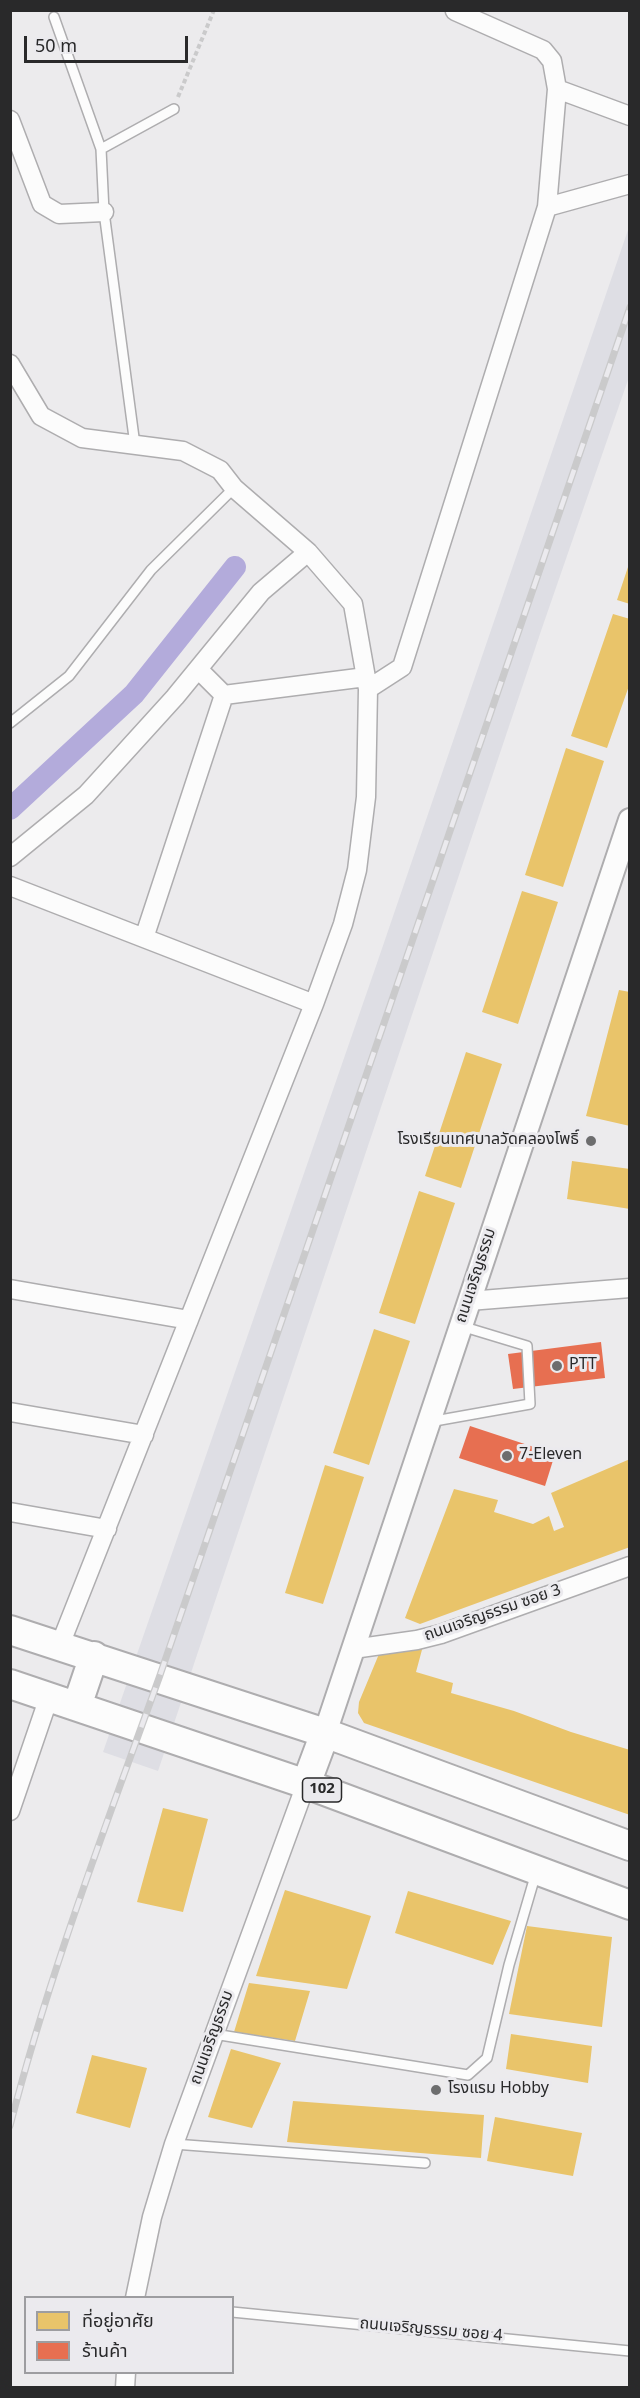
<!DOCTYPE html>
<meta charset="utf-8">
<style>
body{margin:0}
#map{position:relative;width:640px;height:2398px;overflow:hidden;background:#ecebed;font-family:Georgia,"Noto Sans Thai",serif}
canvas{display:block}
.frame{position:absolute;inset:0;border:12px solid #29292a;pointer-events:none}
.legend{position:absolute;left:24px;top:2296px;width:210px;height:78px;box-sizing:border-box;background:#ebeaee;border:2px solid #9d9da0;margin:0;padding:8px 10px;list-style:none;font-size:18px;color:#29292a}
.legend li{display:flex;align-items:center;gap:12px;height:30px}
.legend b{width:30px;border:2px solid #9d9da0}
.scale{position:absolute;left:24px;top:36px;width:164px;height:27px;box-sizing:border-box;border:3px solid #29292a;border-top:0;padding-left:8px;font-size:18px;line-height:21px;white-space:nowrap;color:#29292a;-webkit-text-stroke:4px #ebeaee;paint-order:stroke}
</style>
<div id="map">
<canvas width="640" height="2398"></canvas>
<div class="frame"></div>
<ul class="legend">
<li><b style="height:16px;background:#e9c46a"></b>ที่อยู่อาศัย</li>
<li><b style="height:16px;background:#e76f51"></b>ร้านค้า</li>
</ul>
<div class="scale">50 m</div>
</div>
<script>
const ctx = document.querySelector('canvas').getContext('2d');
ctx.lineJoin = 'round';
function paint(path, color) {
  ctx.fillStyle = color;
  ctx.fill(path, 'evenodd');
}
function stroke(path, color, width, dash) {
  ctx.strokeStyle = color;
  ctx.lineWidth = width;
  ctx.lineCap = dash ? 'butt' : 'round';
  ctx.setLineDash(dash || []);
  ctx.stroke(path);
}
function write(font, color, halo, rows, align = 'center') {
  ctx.font = font + ' Georgia,"Noto Sans Thai",serif';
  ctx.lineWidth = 6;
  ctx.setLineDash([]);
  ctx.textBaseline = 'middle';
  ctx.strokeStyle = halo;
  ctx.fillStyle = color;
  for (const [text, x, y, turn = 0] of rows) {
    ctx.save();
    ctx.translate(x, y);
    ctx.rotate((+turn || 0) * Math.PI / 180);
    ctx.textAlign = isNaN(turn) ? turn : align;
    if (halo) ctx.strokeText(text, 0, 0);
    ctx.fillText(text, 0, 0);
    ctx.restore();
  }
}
const built = new Path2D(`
 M629,227v150l-87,251 -384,1143 -55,-19 273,-786z`);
const homes = new Path2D(`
 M629,564h1v40l-13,-4z
 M613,614l17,5v64l-23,65 -36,-12z
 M566,748l38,13 -41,126 -38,-12z
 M522,891l36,11 -40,122 -36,-12z
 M619,990l11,2v134l-44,-10z
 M466,1052l36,12 -41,124 -36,-12z
 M572,1161l58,8v40l-63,-10z
 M419,1191l36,12 -40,121 -36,-11z
 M374,1329l36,12 -41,124 -36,-12z
 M630,1459v88l-210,77 -15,-6 49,-129 44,11 -4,12 39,12 16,-8 5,15 10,-4 -13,-34z
 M325,1465l39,12 -41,127 -38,-11z
 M423,1646l-7,26 37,11 -2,10 63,18 57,21 59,18v65l-266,-92 -6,-10 1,-11 20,-48z
 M163,1808l45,11 -25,93 -46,-10z
 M285,1890l86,26 -24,73 -91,-13z
 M408,1891l103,30 -18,44 -98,-32z
 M527,1926l85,11 -10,90 -93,-13z
 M249,1983l61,8 -15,50 -61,-9z
 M511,2034l81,12 -4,37 -82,-14z
 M231,2049l50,14 -29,65 -44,-11z
 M92,2055l55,13 -17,60 -54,-15z
 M293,2101l191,14 -3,43 -194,-16z
 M495,2117l87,16 -9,43 -86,-15z`);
const shops = new Path2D(`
 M601,1342l4,36 -92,11 -5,-35z
 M470,1426l85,28 -10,32 -86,-28z`);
const canal = new Path2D(`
 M10,809l124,-115 101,-127`);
const path = new Path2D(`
 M178,97l36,-87`);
const service = new Path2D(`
 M54,17l47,132 3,63 31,233
 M101,149l73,-40
 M10,723l59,-47 82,-106 83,-82
 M429,1422l101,-18 -3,-58 -66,-20
 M214,2034l254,41 19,-17 22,-93 27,-92
 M174,2144l251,19
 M232,2312l398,39`);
const minor = new Path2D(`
 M557,89l73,27
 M10,120l32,84 17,10 45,-2
 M547,207l83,-23
 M10,364l31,52 41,22 101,13 37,19 14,18 74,64 45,52 15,85 -2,108 -9,73 -14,54 -29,80 -254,641
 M198,669l26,26 142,-18
 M368,689l34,-22 145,-460 10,-118 -5,-28 -9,-11 -88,-39
 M10,857l76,-62 89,-98 86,-105 47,-40
 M10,886l304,118
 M144,938l80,-243
 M10,1289l179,31
 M469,1301l161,-13
 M10,1412l134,23
 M10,1512l97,17
 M353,1649l64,-9 24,-6 189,-68
 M10,1811l39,-114
 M135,2298l17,-81 22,-73 132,-360
 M125,2388l1,-16`);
const tertiary = new Path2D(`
 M325,1733l305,-913`);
const primary = new Path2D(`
 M10,1630l315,103 305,113
 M10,1684l296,100 324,121
 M77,1706l17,-50
 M306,1784l19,-51`);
const rail = new Path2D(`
 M10,2126c39,-153 96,-300 149,-448l471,-1371`);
const markers = [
 [591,1141,6,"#6d6d6e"],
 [557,1366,6,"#6d6d6e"],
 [507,1456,6,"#6d6d6e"],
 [436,2090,6,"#6d6d6e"]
];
const shields = [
 [322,1790,39]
];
const shieldNames = [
 ["102",322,1790]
];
const poiNames = [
 ["โรงเรียนเทศบาลวัดคลองโพธิ์",579,1141,"right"],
 ["PTT",569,1366],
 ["7-Eleven",519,1456],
 ["โรงแรม Hobby",448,2090]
];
const streetNames = [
 ["ถนนเจริญธรรม",477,1276,-72],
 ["ถนนเจริญธรรม ซอย 3",493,1614,-19],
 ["ถนนเจริญธรรม",213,2038,-70],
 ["ถนนเจริญธรรม ซอย 4",431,2331,5]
];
paint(built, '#dedee4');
paint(homes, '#e9c46a');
paint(shops, '#e76f51');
stroke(canal, '#b3abdb', 22);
stroke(service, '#aeadaf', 12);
stroke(minor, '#aeadaf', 21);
stroke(tertiary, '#aeadaf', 26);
stroke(primary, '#aeadaf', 32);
stroke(path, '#cacacb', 4, [4.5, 3]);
stroke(service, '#fcfcfc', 9);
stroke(minor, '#fcfcfc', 18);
stroke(tertiary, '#fcfcfc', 22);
stroke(primary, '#fcfcfc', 28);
stroke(rail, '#cacacb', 7);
stroke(rail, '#ebeaee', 4.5, [14]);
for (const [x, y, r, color] of markers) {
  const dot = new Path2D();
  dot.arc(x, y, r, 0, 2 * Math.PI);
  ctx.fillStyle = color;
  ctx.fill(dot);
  stroke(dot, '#ebeaee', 2);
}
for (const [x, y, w] of shields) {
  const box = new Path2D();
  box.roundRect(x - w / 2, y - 12, w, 24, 4.5);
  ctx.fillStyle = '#ebeaee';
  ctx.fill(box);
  stroke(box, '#29292a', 1.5);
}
write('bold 15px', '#29292a', null, shieldNames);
write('16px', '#29292a', '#ebeaee', poiNames, 'left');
write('16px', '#29292a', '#ebeaee', streetNames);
</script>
